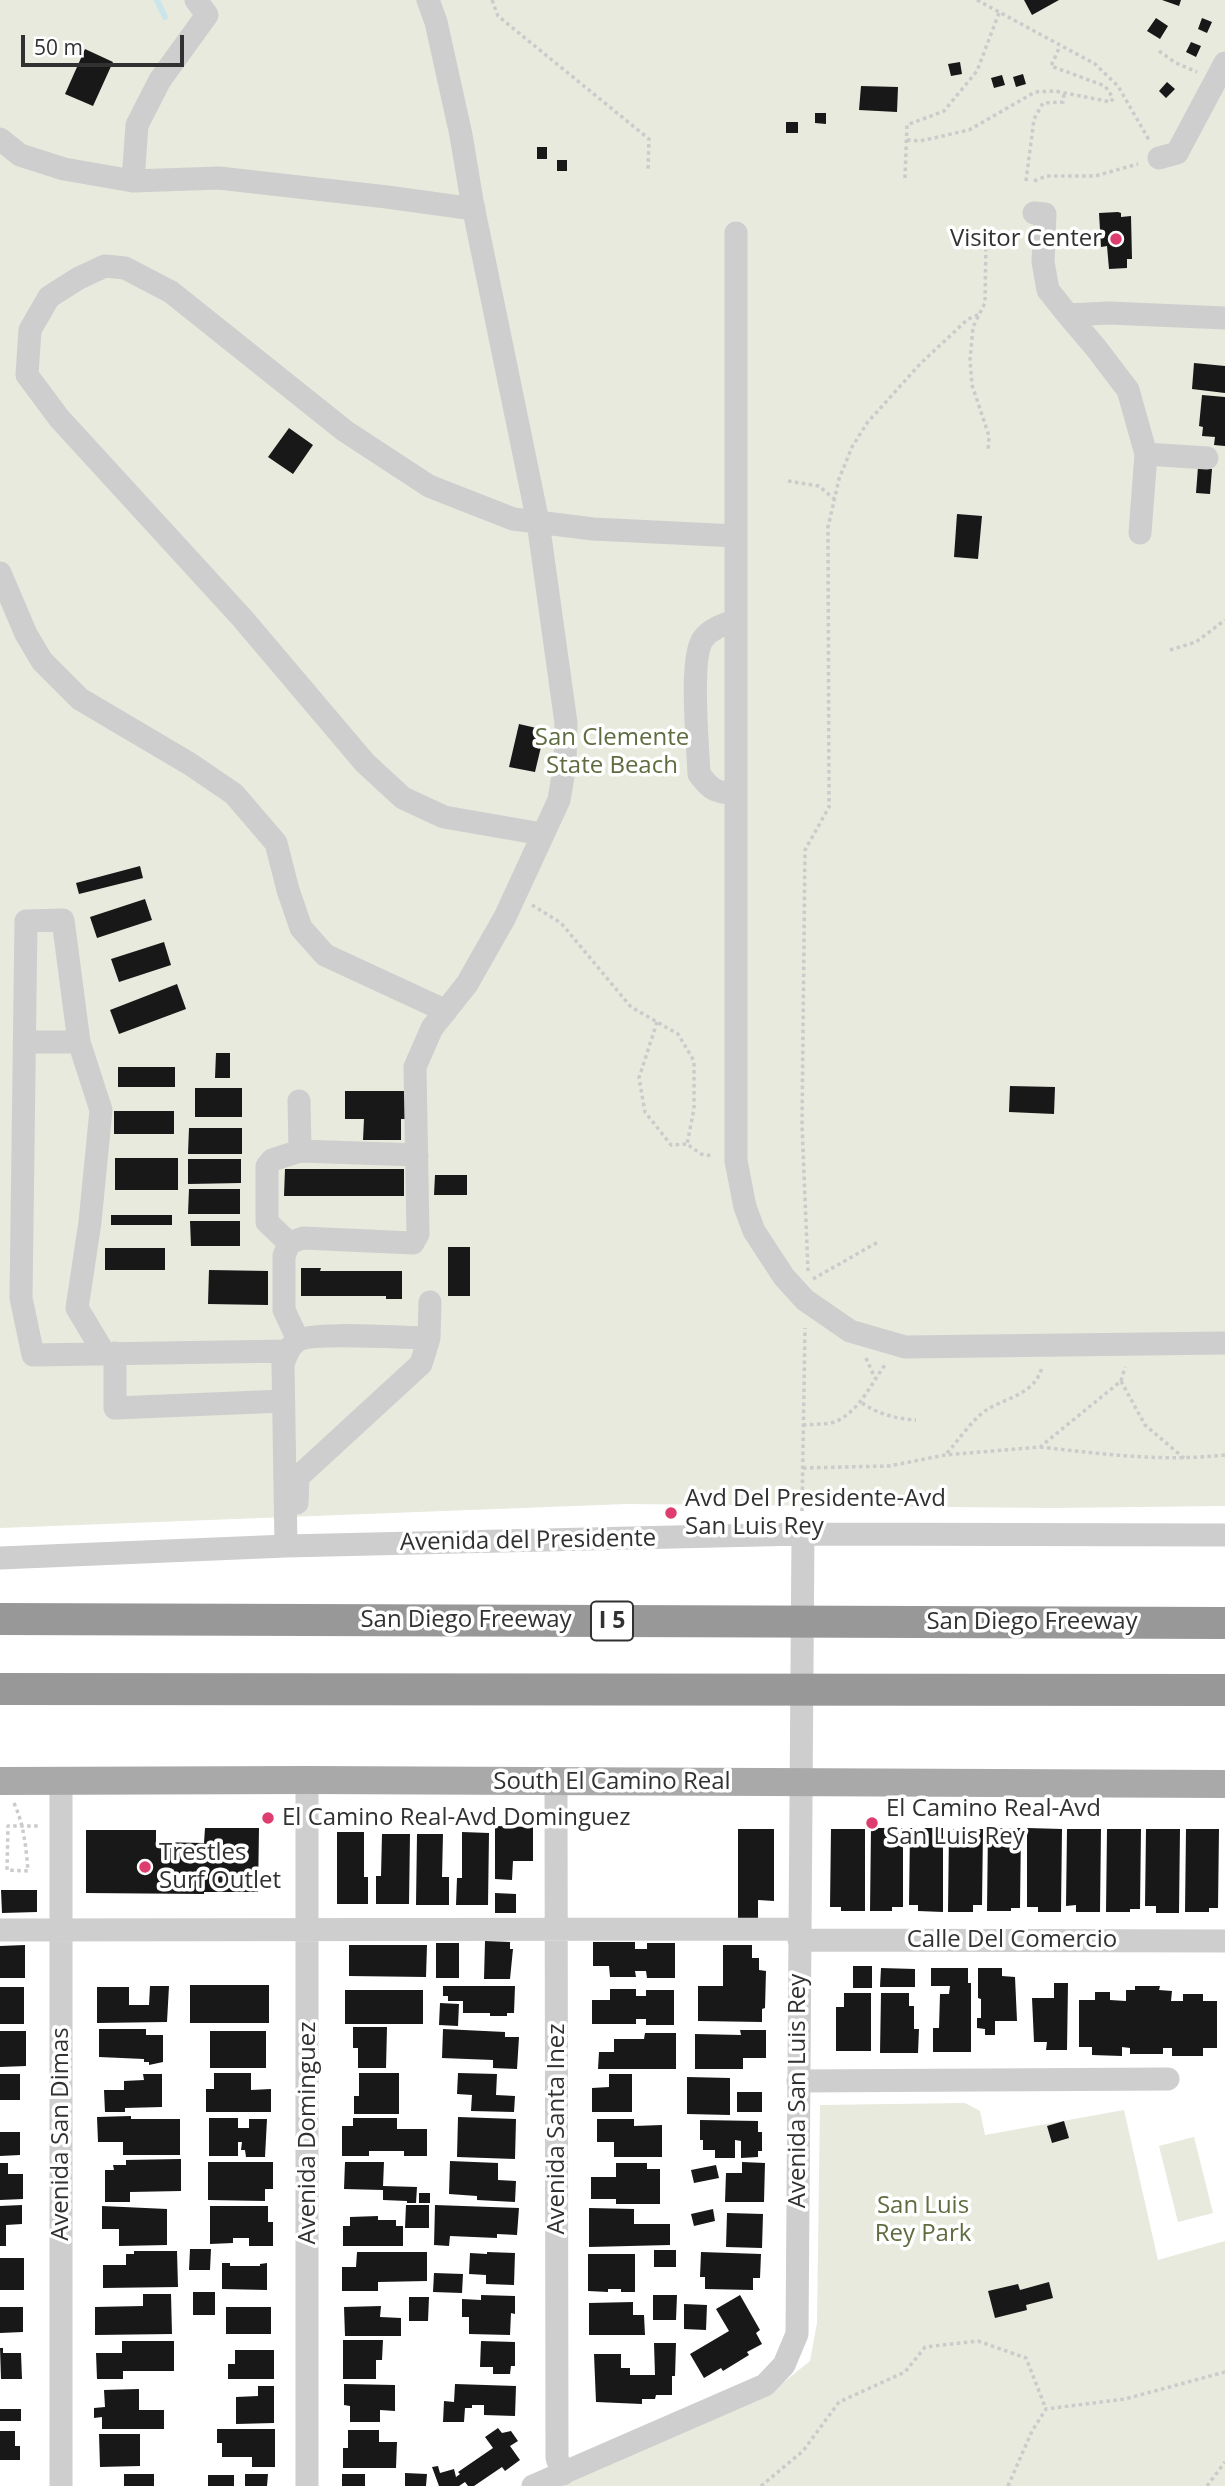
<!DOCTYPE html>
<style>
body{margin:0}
#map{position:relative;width:1225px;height:2486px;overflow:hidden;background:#fff;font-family:"Open Sans",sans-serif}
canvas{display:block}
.scale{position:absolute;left:21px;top:35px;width:163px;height:32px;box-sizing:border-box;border:4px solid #313131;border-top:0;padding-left:9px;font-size:21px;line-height:24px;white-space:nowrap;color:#313131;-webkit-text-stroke:5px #fff;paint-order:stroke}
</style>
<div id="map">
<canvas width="1225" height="2486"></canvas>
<div class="scale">50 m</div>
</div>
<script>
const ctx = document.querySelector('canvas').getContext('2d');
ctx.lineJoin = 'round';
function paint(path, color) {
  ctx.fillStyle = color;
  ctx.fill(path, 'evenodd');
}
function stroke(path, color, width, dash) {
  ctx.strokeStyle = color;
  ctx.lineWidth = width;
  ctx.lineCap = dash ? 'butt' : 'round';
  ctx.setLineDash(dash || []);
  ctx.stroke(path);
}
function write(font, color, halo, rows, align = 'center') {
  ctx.font = font + ' "Open Sans",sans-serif';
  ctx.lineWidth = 7;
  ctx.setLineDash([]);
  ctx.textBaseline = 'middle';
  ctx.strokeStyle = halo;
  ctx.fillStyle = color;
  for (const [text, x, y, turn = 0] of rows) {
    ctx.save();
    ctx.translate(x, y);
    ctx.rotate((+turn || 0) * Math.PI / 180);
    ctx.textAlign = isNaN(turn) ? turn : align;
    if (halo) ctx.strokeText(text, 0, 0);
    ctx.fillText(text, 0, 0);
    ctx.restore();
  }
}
const green = new Path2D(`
 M0,0h1225v1506l-172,2 -427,-4 -626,24z
 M965,2103l15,8 5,24 139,-25 34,150 67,-19v245h-671l215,-92 41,-33 7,-38 3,-218z
 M1194,2137l19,76 -35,9 -19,-76z`);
const stream = new Path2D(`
 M157,0l8,17`);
const building = new Path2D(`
 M1024,0h35l-27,15z
 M1162,0h19l-2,6z
 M1156,18l12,8 -8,13 -13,-8z
 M1202,18l10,4 -5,11 -9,-4z
 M1191,42l10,4 -5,11 -10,-5z
 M85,49l28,13 -20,44 -28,-12z
 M960,62l2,12 -11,2 -3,-12z
 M1023,74l3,10 -10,3 -3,-10z
 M1002,75l3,10 -11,3 -3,-10z
 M1167,82l8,7 -9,9 -7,-7z
 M861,86l37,1 -1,25 -38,-2z
 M815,113h11v11l-11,-1z
 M786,122h12v11h-12z
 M537,147h10v12h-10z
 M557,160h10v11h-10z
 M1118,212l3,1v4l10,-1 1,43h-5v9l-18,1 -2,-23 -6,1 -2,-34z
 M1194,363l31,3v27l-33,-4z
 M1202,395l23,2v49l-11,-1 1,-8 -13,-1 1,-9 -4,-1z
 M289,428l24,17 -20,29 -25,-17z
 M1198,467l14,2 -2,25 -14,-1z
 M957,514l25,2 -4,43 -24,-2z
 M519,724l26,6 -10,42 -26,-5z
 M140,866l3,12 -64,16 -3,-11z
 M145,899l7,21 -55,18 -7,-21z
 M164,942l7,23 -52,17 -8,-23z
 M177,984l9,25 -67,25 -9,-24z
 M216,1053h14v25h-15z
 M118,1067h57v20h-57z
 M1010,1086l45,1 -1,27 -45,-2z
 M195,1088h47v29h-47z
 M345,1091h60v28h-4v21h-38l1,-21h-19z
 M114,1111h60v23h-60z
 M189,1128h53v26h-54z
 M115,1158h63v32h-63z
 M188,1159h53v24l-53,1z
 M285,1169h119v27h-120z
 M435,1175h32v20h-33z
 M189,1189h51v25h-52z
 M111,1215h61v10h-61z
 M190,1221h50v25h-49z
 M448,1247h22v49h-22z
 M105,1248h60v22h-60z
 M301,1268h20l-1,3h82v28h-16v-3h-85z
 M209,1270l59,1v34l-60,-1z
 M495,1826l38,1v34h-20l-1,19 -17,-1z
 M205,1828h54l-1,64h-54v2l-118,-1v-63h70v12l48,1z
 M871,1828h32v79h-11v4h-22z
 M910,1828h33v84l-25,-1v-6h-9z
 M988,1828h33l-1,80h-9v3h-24z
 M1027,1828l35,1 -1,83h-23v-5h-11z
 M738,1829h36v72l-16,-1v19h-20z
 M831,1829h34v82h-24v-4h-11z
 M949,1829h34l-1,76h-9v7h-25z
 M1067,1829h34l-1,83h-24v-7l-10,1z
 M1107,1829h34l-1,80h-10v3h-24z
 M1146,1829h34l-1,84h-23v-7h-11z
 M1186,1829h33l-1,79h-9v4h-24z
 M337,1832h27v45h4v27h-31z
 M462,1832l27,1 -1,72h-32l1,-27h5z
 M382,1834h28l-1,70h-33v-28h5z
 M417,1834h26l-1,43h7v28h-33z
 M1,1890h36v22l-35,1z
 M495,1893l21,1v19h-21z
 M485,1941l25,1v7h3l-3,30h-26z
 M593,1942h42v7h12v-6h28v35h-28l-1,-7h-11l1,6h-26l-1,-11h-16z
 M436,1943h23v35h-23z
 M25,1945v33h-25v-32z
 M349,1945h78l-1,32 -77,-1z
 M723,1945h29v13h7v12l7,1 -1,37 -3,1v13l-64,-1v-35h25z
 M853,1966h19v22h-19z
 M881,1968l34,1v18h-35z
 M931,1968h37v15h3v69h-38v-24h6l1,-34h9l1,-8h-19z
 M978,1968h24v8l13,1 2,44h-22v14h-10v-6l-8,-1v-10h4v-19l-3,-1z
 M1054,1983h14l-1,67h-21l1,-8h-13l-2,-44h22z
 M190,1985h79v38h-79z
 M150,1986h19l-2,36 -70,1v-36h32v18h20z
 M443,1986h72l-1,27h-7v3h-17v-3h-27v-12h-15v-5h-5z
 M1135,1986h25l-1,4 13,1 -1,10h12v-7h20v7h14v47h-14v8h-31v-8h-9v6h-33v-6l-8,-1v9l-30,-1v-8h-13v-47h16v-8h15v8l16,1v-11h9z
 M0,1987h24v37h-24z
 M610,1989h26v7h10v-6h28v35h-28v-6h-10v5h-44v-24h18z
 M345,1990h78v34h-78z
 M844,1993h27v58h-35v-44h8z
 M881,1993h28v13h5v23h5l-1,24h-38z
 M440,2003l19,1 -1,22 -19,-1z
 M353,2027h34l-1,41h-28v-20h-5z
 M99,2029h47v6h17v27l-14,3v-3h-5v-3l-45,-2z
 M443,2029l62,3v5h14l-2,32 -24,-1v-8l-51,-2z
 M740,2030h26v28h-23v11h-48v-35l46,1z
 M0,2031h26v35l-26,1z
 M210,2031h56v37h-56z
 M645,2033h31v36h-78l1,-17h15v-13h30z
 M214,2073h37v17l20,-1v23h-65v-23h8z
 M359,2073h40v41h-45v-18h5z
 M458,2073l39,1 -1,21 19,1 -1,16 -43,-1 1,-16 -15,-1z
 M0,2074h20v26h-20z
 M143,2074h19v33l-37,1v4h-20l-1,-22h20v-9l20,-1z
 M609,2074h23v38h-40v-24l17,-1z
 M687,2077l43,1v37l-43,-1z
 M737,2092h25v20h-25z
 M131,2116v3h49v36h-57v-13h-25l-1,-25z
 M458,2117l58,2 -1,40 -58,-2z
 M209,2118h29v10h11v-9h18l-2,38h-19l-1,-7h-4l1,-8h-4v14h-29z
 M353,2118h44v11h30v27h-23v-5h-35v5h-27v-30h11z
 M597,2119h37v7l28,-1v32h-48v-15h-17z
 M700,2120l58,1v11h4v19h-4v6l-17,1v-17l-6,-1v18h-20v-8h-12v-10h-3z
 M1064,2121l5,17 -17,5 -5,-17z
 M0,2132h20v23l-20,1z
 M181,2159v32l-51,1v10h-25v-32h9l-1,-5h13v-5z
 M450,2161l48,2v17l18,1 -1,21 -38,-2v-4l-28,-2z
 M208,2162h65v27h-8v12l-57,-1z
 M345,2162h39l-1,24 34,1 -1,16h-9v-2l-24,-1v-10l-39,-1z
 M742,2162l23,1 -1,39h-39l1,-29h16z
 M0,2163h8v11h15v25l-23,1z
 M616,2163h31v6h13v35h-44v-5h-25v-22h25z
 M716,2165l3,13 -25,5 -3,-13z
 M419,2193h11v10h-11z
 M22,2205v19l-16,1v21h-6v-40z
 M406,2205h23v23h-24z
 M435,2205l84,3 -2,27 -20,-1v4l-47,-2 -1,10 -15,-1z
 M102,2206l65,3v36l-48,1v-17h-17z
 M210,2206h58v16h5v24h-24v-8h-16v5l-23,1z
 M589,2208l45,1v15h36v21l-81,2z
 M713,2209l2,12 -21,5 -3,-12z
 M727,2213l36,1 -1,34 -36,-1z
 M378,2216v4h18v6h7v20h-60v-20h7v-9z
 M190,2249h21l-1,21h-21z
 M654,2250h22v17h-22z
 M134,2251h43l1,36 -75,1v-23h23v-11h8z
 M357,2252h70v29l-49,1v9h-36v-24h14z
 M487,2252l28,1 -1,32 -28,-1v-9l-17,-1 1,-21 17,1z
 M701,2252l60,2 -1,24h-7v12l-48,-1v-12h-5z
 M588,2254h47v38h-14v-3h-13v3l-20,-1z
 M0,2258h24v32h-24z
 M222,2263h8v3h30v-2l7,-1v27l-45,-1z
 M434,2273l29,1 -1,19 -29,-1z
 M1049,2282l4,16 -27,7 1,5 -32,8 -7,-27 30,-7 2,6z
 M193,2292h22v23h-22z
 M143,2294h28l1,40 -77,1v-28l48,-1z
 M481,2295l34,1v18l-4,-1 -1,22 -41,-1v-17h-7v-18l19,1z
 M653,2295h24l-1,25h-23z
 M740,2295l20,35 -4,3 6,11 -15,8 2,3 -26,16 -2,-3 -17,10 -14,-24 39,-23 -13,-22z
 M409,2297h20l-1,24h-19z
 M633,2302v13h11l1,20h-56v-32z
 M684,2304l23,1 -1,25 -22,-1z
 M381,2306l-1,11 21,1v18h-56l-1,-29z
 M0,2307h23v25l-23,1z
 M226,2307h45v27h-45z
 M343,2340h40l-1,20h-6v19h-33z
 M122,2341h52v30h-51v8h-26l-1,-26h26z
 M481,2341l34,1v24h-4l-1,8h-17v-7h-13z
 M654,2343h22l-1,33h-3v19h-16l-1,4h-13v5l-46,-2 -2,-48h27v14h9v7h25z
 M0,2348h3v5h18l1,26h-21z
 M235,2350h39v29h-46v-15h7z
 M344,2384l51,1v26l-15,-1v12h-30v-16l-6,-1z
 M455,2384l61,2 -1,30 -31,-1v-10h-12v3h-7l-1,14h-21l1,-21 10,1z
 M258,2386h16v37l-38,1v-27l22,-1z
 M139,2389v21h25v19h-62v-12l-8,1v-10l11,-1 -1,-17z
 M0,2409h21v12h-21z
 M498,2428l4,5 9,-2 7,10 -8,5 10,14 -15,11 -3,-4 -28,19h-6l-3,-4 -6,4h-20l-7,-19 6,-1 2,7 14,-4 2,8 4,-3 -2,-2 35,-24 -8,-11z
 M217,2429h58v38h-23v-10h-30v-14h-5z
 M348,2430h31v12h18l-1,26h-53v-20h5z
 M0,2431h15v15h5v14h-20z
 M99,2434h41v32l-40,1z
 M405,2473l22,1 -1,12h-21z
 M124,2474h30v12h-30z
 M245,2474h23l-1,12h-22z
 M342,2474h23v12h-23z
 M208,2475h26v11h-26z`);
const path = new Path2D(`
 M492,0l6,16 151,123 -1,32
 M977,0l118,64 23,22 31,54
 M1159,51l17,12 21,9
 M907,140l13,1 49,-11 66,-38 20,-1 56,11 2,-4 -8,-12 -54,-20 9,-20
 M905,178l2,-53 37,-14 33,-40 22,-58
 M1026,181l8,-62 9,-16 20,-1 1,-9
 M1034,181l13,-5h48l43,-12
 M986,241l-1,62 -12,24 -3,33 2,25 17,51 -1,15
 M788,481l31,5 15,13
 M1170,650l26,-8 29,-22
 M532,905l29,18 70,84 47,27 16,27v48l-7,35 14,10 12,2
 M657,1022l-18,56 6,34 26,33 16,-1
 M808,1271l-6,-146 3,-275 24,-43 -1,-280 11,-48 13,-32 15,-24 53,-59 48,-45 12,-5
 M813,1279l65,-37
 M866,1358l9,20
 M1121,1381l24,44 40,34
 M862,1403c16,11 35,16 54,17
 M803,1425c10,-1 25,0 34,-4 24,-12 33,-36 48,-56
 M1040,1447c63,7 121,15 185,8
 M947,1453c11,-12 27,-36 41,-44 20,-12 47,-15 54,-42
 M803,1468l86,-2 56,-11 95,-8 81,-66 4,-14
 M802,1511l3,-183
 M14,1803c10,22 12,44 14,68l-21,-1 1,-44h33
 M761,2486l42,-35 36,-49 66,-30 20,-25 53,-6 48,17 20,51
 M1008,2486l24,-55 14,-22 79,-10 100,-27
 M1207,2486l18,-24`);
const minor = new Path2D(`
 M0,139l20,16 44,14 69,12 86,-3 168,19 87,12
 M1159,158l18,-5 48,-90
 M133,181l4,-56 23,-45 47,-65 -11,-15
 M1034,213l11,1 -2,48 5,28 20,25 41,-2 116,5
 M736,233v928l9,46 9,24 30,46 21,23 45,31 55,16 320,-4
 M1068,315l28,33 32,42 18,64 61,4
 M1140,533l6,-79
 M0,573l26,61 16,27 38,38 110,65 44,30 42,49 12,47 13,38 24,27 121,56
 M735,794c-20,-2 -24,-4 -36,-20 -1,-28 -10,-116 4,-135 8,-11 20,-14 33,-18
 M542,834l-98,-17 -41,-19 -38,-35 -122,-144 -184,-201 -32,-43 3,-45 19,-33 30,-19 26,-12 20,2 46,24 174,139 84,55 84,33 80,10 143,7
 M26,1042h53
 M300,1151l117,4
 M289,1243l14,-5 110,5 5,-9 -3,-167 17,-39 35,-44 38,-67 54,-117 6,-36 1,-41 -28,-201 -66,-321 -11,-66 -25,-113 -8,-22
 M289,1243l-22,-21v-56l5,-6 28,-9 -1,-50
 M289,1243l-5,13v54l14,30
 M104,1353l-27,-45 13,-86 11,-112 -22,-68 -16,-122 -37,1 -5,377 12,57 255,-4
 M115,1353v55l168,-7
 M297,1503l1,-26 123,-113 8,-26 1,-36
 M286,1546l-3,-182c3,-9 6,-18 14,-23 14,-10 109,-3 132,-3
 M0,1558l286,-12 517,-12 422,1
 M307,1780v706
 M61,1782v704
 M556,1782l1,676 6,16
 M0,1930l799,-1
 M799,1940l426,1
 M798,2081l370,-2
 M533,2486l232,-101 19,-20 13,-31 6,-800`);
const major = new Path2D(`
 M0,1781l307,-1 918,4`);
const highway = new Path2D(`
 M0,1619l1225,4
 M0,1689l1225,1`);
const markers = [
 [1116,239,7,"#de3d70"],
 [671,1513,7,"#de3d70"],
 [268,1818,7,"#de3d70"],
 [872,1823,7,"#de3d70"],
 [145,1867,7,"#de3d70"]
];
const shields = [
 [612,1621,42]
];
const shieldNames = [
 ["I 5",612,1621]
];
const poiNames = [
 ["Visitor Center",1102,239,"right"],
 ["Avd Del Presidente-Avd",685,1499],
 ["San Luis Rey",685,1527],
 ["El Camino Real-Avd",886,1809],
 ["San Luis Rey",886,1837],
 ["El Camino Real-Avd Dominguez",282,1818],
 ["Trestles",159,1853],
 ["Surf Outlet",159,1881]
];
const parkNames = [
 ["San Clemente",612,738],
 ["State Beach",612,766],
 ["San Luis",923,2206],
 ["Rey Park",923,2234]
];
const streetNames = [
 ["Avenida del Presidente",528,1541,-1],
 ["San Diego Freeway",466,1620],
 ["San Diego Freeway",1032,1622],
 ["South El Camino Real",612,1782],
 ["Calle Del Comercio",1012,1940],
 ["Avenida San Luis Rey",798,2091,-90],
 ["Avenida Santa Inez",557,2129,-90],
 ["Avenida Dominguez",308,2133,-90],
 ["Avenida San Dimas",61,2134,-90]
];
paint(green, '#e7eadd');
stroke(stream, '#cbe5ea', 6);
paint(building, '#181818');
stroke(path, '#cbcbcb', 3.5, [3.5, 3.5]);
stroke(minor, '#cecece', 23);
stroke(major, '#a9a9a9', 28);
stroke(highway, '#989898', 32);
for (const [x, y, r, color] of markers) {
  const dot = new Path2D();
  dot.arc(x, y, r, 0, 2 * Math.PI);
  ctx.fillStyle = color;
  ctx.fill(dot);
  stroke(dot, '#fff', 2.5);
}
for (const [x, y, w] of shields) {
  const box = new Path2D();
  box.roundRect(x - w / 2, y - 19.5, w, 39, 5);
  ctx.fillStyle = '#fff';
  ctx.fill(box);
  stroke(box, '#313131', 2);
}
write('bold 23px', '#313131', null, shieldNames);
write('24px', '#313131', '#fff', poiNames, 'left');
write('24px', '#5f6c40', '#fff', parkNames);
write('24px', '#313131', '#fff', streetNames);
</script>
